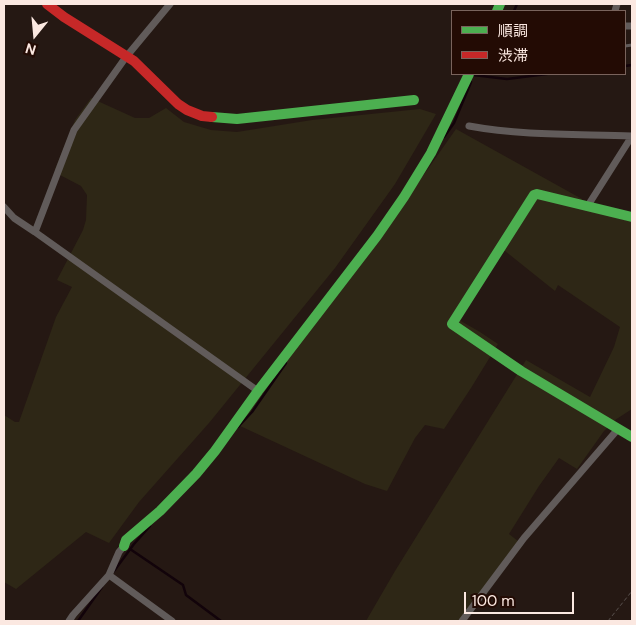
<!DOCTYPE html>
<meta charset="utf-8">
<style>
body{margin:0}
#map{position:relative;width:636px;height:625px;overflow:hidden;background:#251813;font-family:"DM Sans","Noto Sans JP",sans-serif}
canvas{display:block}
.frame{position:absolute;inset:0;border:5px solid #fbe8e1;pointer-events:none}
.legend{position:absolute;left:451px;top:10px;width:175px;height:65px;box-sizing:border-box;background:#230b04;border:1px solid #79635c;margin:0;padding:6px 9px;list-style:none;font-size:15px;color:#fbe8e1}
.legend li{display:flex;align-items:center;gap:10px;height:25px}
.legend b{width:25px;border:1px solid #79635c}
.north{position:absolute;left:10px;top:10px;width:50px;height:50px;-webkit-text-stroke:4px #230b04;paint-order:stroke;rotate:197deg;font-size:14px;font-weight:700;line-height:20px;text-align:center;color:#fbe8e1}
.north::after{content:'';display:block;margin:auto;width:18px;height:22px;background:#fbe8e1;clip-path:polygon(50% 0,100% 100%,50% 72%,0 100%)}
.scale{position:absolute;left:464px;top:592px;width:110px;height:22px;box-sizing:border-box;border:2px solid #fbe8e1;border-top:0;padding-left:6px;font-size:15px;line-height:18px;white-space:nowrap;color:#fbe8e1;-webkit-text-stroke:4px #230b04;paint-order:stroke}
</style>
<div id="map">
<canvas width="636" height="625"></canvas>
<div class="frame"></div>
<ul class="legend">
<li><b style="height:6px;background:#4caf50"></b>順調</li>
<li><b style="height:6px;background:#c62828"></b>渋滞</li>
</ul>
<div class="north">N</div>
<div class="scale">100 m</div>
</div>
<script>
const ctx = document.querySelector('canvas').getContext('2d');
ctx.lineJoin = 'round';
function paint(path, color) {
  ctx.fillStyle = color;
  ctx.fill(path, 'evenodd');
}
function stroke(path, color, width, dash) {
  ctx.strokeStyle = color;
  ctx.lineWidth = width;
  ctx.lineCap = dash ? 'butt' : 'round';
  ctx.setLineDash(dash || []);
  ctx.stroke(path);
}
const green = new Path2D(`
 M91,98l44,20h14l17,-10 18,14 27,8 26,2 75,-12 108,-11 16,5 -41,70 -60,84 -126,155 -70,79 -30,41 -23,-11 -70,57 -12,-7v-167l11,7h4l37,-105 16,-30 -15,-7 26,-50 3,-10 1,-25 -6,-9 -21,-11 -5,-6 20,-49z
 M456,129l126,70 -5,9 30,7 25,7v187l-17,11 -11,11 -27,38 -18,-11 -20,28 -30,48 14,11 -58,76h-99l29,-50 131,-211 64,37 24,-50 6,-20 -62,-42 -3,6 -55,-44 -46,70 26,15 18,12 -27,44 -27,41 -19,-4 -10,13 -28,53 -22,-7 -127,-59c72,-99 148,-195 218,-296z`);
const stream = new Path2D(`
 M514,11l3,-7
 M625,66l7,-1
 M473,75l34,4 40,-5
 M444,137l10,-14 17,-41
 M238,427l14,-15 34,-49
 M130,549l53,36 3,10 35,26
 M114,571l20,-27 16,-18
 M78,621l24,-34`);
const path = new Path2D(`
 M608,621l24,-30`);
const lane = new Path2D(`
 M625,46l7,-1`);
const street = new Path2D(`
 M615,11l2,-7
 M625,26h7
 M469,126c54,10 109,8 163,10
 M4,207l10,11 21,14 223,159
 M587,207l45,-71
 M35,232l39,-102 52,-73 44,-53
 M109,575l63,46
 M69,621l4,-6 36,-40 10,-23 5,-6
 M462,621l62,-83 94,-109`);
const fast = new Path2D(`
 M497,11l3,-7
 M212,117l25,2 177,-19
 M632,217l-95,-23 -3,1 -82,129 69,47 111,66
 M124,546l2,-6 34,-29 36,-37 19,-23 43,-60 119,-155 27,-39 27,-44 38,-79`);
const jam = new Path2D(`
 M47,4l17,13 70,44 44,43 9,6 15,6 10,1`);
paint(green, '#2e2716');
stroke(stream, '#12030a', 2.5);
stroke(path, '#5a524f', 1, [4, 2.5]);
stroke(lane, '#615b5a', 3);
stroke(street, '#615b5a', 7);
stroke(fast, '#4caf50', 10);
stroke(jam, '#c62828', 10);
</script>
